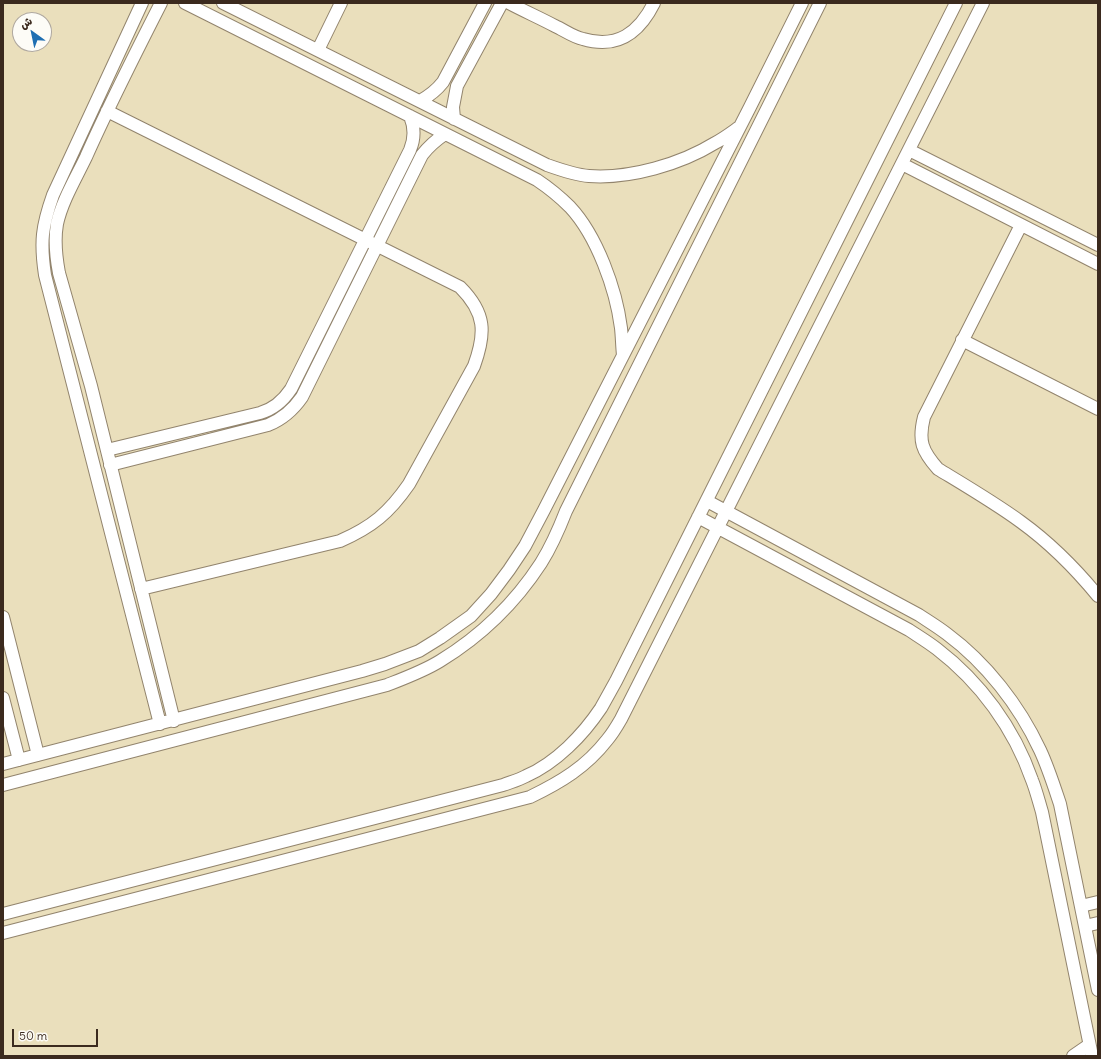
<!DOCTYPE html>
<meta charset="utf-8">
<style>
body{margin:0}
#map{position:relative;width:1101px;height:1059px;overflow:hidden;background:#eadfbc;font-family:Delius,"Playpen Sans Arabic",sans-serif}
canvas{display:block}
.frame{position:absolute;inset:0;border:4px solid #3b2a1e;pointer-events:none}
.north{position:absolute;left:12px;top:12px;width:40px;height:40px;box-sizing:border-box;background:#fdfcf7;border:1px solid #afa8a0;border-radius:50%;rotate:327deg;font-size:11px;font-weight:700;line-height:16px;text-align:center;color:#3b2a1e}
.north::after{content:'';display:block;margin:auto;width:14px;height:18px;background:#1f6fb2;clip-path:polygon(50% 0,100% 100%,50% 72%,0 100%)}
.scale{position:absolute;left:12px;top:1029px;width:86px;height:18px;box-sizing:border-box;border:2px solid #3b2a1e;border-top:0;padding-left:5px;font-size:12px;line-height:14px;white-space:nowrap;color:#3b2a1e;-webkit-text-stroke:3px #fdfcf7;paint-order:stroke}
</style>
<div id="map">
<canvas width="1101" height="1059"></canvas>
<div class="frame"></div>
<div class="north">ش</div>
<div class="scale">50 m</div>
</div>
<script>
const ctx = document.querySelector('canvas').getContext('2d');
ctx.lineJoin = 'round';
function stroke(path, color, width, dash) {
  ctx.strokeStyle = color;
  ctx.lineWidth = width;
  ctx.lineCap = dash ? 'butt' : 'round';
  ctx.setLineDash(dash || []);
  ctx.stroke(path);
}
const street = new Path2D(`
 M142,3l-89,192c-11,31 -13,47 -8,80l115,449
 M161,3c-26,51 -52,102 -75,154 -10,21 -24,44 -29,67 -3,17 -1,33 2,49l32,113 83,335
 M185,3l352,177c12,8 23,17 33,27 27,29 46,82 51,121 1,9 1,18 2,27
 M223,3l324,162c14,5 28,10 42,11 41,3 92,-12 126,-33 8,-4 16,-10 23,-15
 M509,3c15,8 31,15 46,23 9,4 18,11 28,13 34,10 56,-6 71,-36
 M318,50l23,-47
 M420,101c9,-5 16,-10 23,-19l42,-79
 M107,111l353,176c26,26 26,46 14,79l-65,118c-20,29 -37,43 -69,57l-199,48
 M454,119l-1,-12 4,-21 45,-83
 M909,150l189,95
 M902,164l196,100
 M1021,225l-97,192c-6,24 -2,34 14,52 28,17 57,34 83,53 29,21 54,46 77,74
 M962,340l136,69
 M107,450l153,-37c14,-4 23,-12 31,-24l119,-239c5,-12 5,-22 0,-34
 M110,465l158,-40c15,-6 25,-15 34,-28l120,-242c7,-9 14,-15 23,-21
 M707,501l212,114c9,6 19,12 28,19 39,29 72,71 93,116 8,17 14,36 20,54l38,186
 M698,517l211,113c9,6 19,12 28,19 43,33 77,79 95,131 4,10 7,22 10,32l50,244
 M3,617l35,138
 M3,698l16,62
 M3,764l359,-93 23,-7 34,-13 21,-13 31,-22 20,-22 18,-24 16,-24 19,-36 206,-403 52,-104
 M3,785l384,-100c18,-7 37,-14 53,-24 41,-25 75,-58 101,-98 10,-16 18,-34 25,-52l254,-508
 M1081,906l17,-4
 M3,914l500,-129c8,-3 16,-5 23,-9 30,-13 57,-41 75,-68 5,-9 10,-18 15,-27l340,-678
 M1085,926l13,-3
 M3,933l527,-136c31,-15 56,-30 77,-57 6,-7 10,-14 14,-21l362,-716
 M1073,1056l16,-11`);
stroke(street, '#92846d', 14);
stroke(street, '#fff', 12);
</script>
